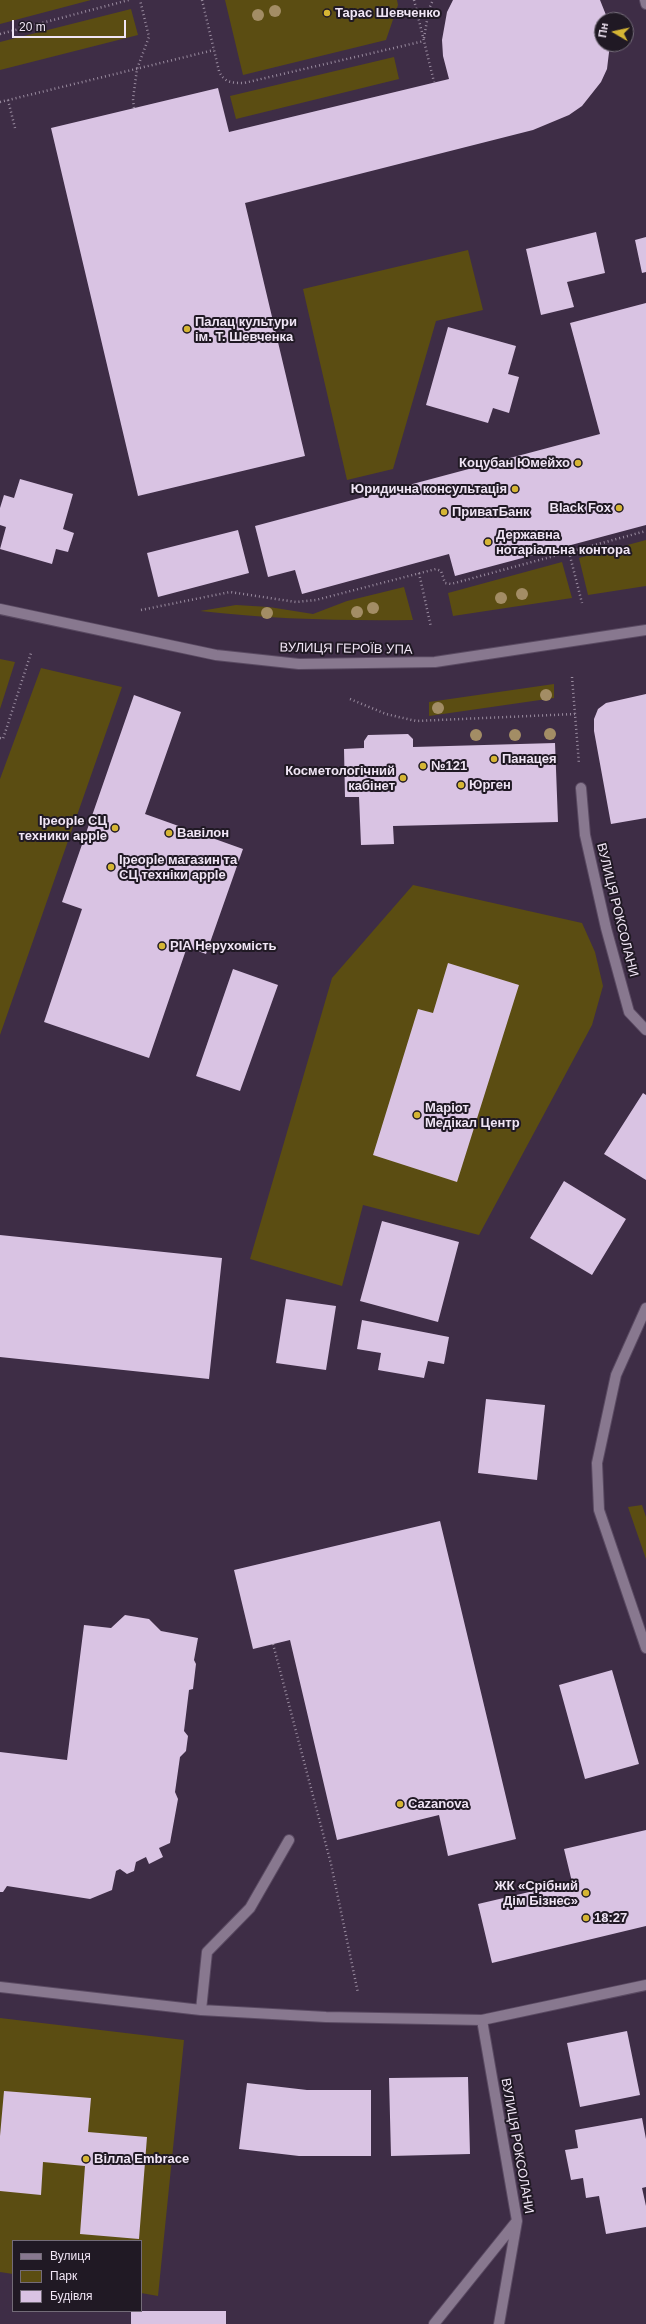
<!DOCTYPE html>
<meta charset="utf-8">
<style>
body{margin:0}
#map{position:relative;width:646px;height:2324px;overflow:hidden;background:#3e2d46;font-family:Arial,sans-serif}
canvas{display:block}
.legend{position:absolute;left:12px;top:2240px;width:130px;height:72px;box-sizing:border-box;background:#201924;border:1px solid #736b78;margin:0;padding:5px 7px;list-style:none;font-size:12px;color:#f0e5f5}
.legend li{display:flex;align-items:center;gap:8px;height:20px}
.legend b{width:20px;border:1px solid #736b78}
.north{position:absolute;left:594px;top:12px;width:40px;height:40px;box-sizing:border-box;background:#201924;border:1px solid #736b78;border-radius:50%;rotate:279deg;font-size:11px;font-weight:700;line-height:16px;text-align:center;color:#f0e5f5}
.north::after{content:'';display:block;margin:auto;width:14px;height:18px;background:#d5b534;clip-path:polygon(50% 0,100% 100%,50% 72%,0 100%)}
.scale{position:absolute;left:12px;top:20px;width:114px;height:18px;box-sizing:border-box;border:2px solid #f0e5f5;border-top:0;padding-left:5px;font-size:12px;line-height:14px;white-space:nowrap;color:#f0e5f5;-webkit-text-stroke:3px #201924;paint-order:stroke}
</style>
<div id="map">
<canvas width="646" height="2324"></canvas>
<ul class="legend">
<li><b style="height:5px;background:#88788f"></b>Вулиця</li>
<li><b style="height:11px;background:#5b4d12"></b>Парк</li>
<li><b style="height:11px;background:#d9c3e3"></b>Будівля</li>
</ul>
<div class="north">Пн</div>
<div class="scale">20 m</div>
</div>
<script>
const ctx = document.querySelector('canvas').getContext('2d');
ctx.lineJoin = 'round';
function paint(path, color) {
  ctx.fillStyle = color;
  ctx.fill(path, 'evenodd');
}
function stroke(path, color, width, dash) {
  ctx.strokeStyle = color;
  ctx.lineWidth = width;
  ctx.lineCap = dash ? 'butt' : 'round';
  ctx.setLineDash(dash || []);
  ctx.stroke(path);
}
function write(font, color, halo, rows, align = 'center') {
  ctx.font = font + ' Arial,sans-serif';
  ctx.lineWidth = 4;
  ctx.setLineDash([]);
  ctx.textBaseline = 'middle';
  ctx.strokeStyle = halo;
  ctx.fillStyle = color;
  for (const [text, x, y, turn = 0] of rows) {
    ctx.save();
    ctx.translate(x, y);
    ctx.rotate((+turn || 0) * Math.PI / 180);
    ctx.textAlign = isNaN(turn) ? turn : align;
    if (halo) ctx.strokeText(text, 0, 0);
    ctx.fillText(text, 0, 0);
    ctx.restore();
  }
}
const green = new Path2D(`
 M0,0h91l-91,24z
 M225,0h172l1,5 -12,35 -143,35z
 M131,9l7,26 -138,35v-28z
 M394,57l5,22 -163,40 -6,-23z
 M468,250l15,60 -47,11 -43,148 -46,11 -44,-191z
 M646,540v46l-58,9 -9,-37z
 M562,562l10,36 -119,18 -5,-23z
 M404,587l9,33c-72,1 -142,-1 -213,-9l36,-6 33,2 44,7 34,-13z
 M0,659l15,3 -15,47z
 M41,668l81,19 -122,348v-256z
 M554,684v14l-125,18v-14z
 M413,885l169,38 13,29 8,34 -11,39 -113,210 -116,-30 -21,81 -92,-27 82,-281z
 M642,1505l4,12v42l-18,-52z
 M0,2018l184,22 -26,256 -17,-3v-52h-128v33l-13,-2z`);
const building = new Path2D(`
 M453,0h147l8,20h-6v24h8l-3,25 -6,13 -19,24 -13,9 -36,15 -288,73 60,253 -167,40 -87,-368 167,-40 11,44 220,-53 -6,-23 -1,-16 5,-28z
 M596,232l9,41 -38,9 7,25 -33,8 -15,-66z
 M646,237v35l-4,1 -7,-33z
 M646,303v222l-191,51 -6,-22 -147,40 -7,-24 -27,7 -13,-51 345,-92 -30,-111z
 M448,327l68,19 -8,28 11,3 -10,36 -16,-5 -5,15 -62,-18z
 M20,479l53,15 -10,35 11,4 -6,19 -12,-3 -4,15 -52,-15 6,-22 -6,-2v-17l4,-13 10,3z
 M238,530l11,43 -91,24 -11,-44z
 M646,694v124l-35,6 -17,-93v-12l4,-10 8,-6z
 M134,695l47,17 -36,102 98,35 -37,105 -19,-7 -38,111 -105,-36 38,-113 -20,-7z
 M408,734l5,5v8l142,-4 3,79 -165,4 1,18 -33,1 -2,-48h-14l-1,-48 20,-1v-7l4,-6z
 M448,963l71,22 -62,197 -84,-27 45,-146 15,4z
 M233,969l45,16 -38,106 -44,-15z
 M643,1093l3,2v85l-42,-26z
 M564,1181l62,38 -34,56 -62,-37z
 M382,1221l77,21 -21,80 -78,-21z
 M0,1235l222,23 -13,121 -209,-22z
 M286,1299l50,7 -10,64 -50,-7z
 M362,1320l87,17 -5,27 -16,-3 -4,17 -46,-8 3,-17 -24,-4z
 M486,1399l59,6 -8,75 -59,-7z
 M440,1521l76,318 -68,17 -9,-41 -102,25 -47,-200 -37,9 -19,-79z
 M125,1615l24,4 12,12 37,7 -4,22 2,4 -3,25 -4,1 -5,41 4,5 -2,15 -6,6 -5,35 3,7 -8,44 -11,5 4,9 -14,7 -3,-7 -10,5 -2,9 -7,3 -7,-5 -4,2 -4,19 -22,9 -83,-13 -4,6h-3v-140l67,8 17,-135 27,3z
 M612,1670l27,94 -54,15 -26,-94z
 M646,1830v96l-154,37 -14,-59 94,-22 -8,-33z
 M627,2031l13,64 -60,12 -13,-64z
 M468,2077l2,77 -79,2 -2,-78z
 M247,2083l60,7h64v66h-72l-60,-7z
 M4,2091l87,7 -3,34 59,5 -8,102 -59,-5 5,-68 -42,-4 -2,33 -41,-4v-55z
 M642,2118l4,21v48l-4,1 4,18v21l-40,7 -7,-38 -13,2 -3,-20 -12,2 -6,-30 13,-2 -3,-18z
 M131,2311h95v13h-95z`);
const path = new Path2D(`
 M202,0l17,71c5,12 14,12 25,12l180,-42
 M414,0l20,82
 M0,34l129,-34
 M424,38l5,-29 4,-9
 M8,100l7,28
 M0,102l214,-52
 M134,108l-1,-9 4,-30 12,-32 -9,-37
 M569,552l13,51
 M419,573l12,54
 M141,610l89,-18 66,10 20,-2 120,-31 5,2 4,12 6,1 195,-53
 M572,677l7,87
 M350,699l36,15 30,7 159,-7
 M0,738l3,1 28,-86
 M273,1644l58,220 27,129`);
const minor = new Path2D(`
 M645,0l1,4
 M0,609l216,46 83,9 136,-2 211,-32
 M581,788l4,47 21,93 23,84 17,18
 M646,1308l-30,67 -19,88 2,47 47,138
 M0,1987l201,23 125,7 156,3 164,-35
 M201,2010l6,-58 43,-44 39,-68
 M482,2020l35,201 -18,103
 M434,2324l82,-102`);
const trees = [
 [275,11],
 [258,15],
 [522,594],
 [501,598],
 [373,608],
 [357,612],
 [267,613],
 [546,695],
 [438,708],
 [550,734],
 [476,735],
 [515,735]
];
const markers = [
 [327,13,4,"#d5b534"],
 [187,329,4,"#d5b534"],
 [578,463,4,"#d5b534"],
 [515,489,4,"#d5b534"],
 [619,508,4,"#d5b534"],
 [444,512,4,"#d5b534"],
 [488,542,4,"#d5b534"],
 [494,759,4,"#d5b534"],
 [423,766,4,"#d5b534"],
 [403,778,4,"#d5b534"],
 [461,785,4,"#d5b534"],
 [115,828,4,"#d5b534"],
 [169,833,4,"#d5b534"],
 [111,867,4,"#d5b534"],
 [162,946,4,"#d5b534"],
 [417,1115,4,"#d5b534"],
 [400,1804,4,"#d5b534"],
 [586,1893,4,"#d5b534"],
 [586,1918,4,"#d5b534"],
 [86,2159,4,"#d5b534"]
];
const poiNames = [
 ["Тарас Шевченко",335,13],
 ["Палац культури",195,322],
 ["ім. Т. Шевченка",195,337],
 ["Коцубан Юмейхо",570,463,"right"],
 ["Юридична консультація",507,489,"right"],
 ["Black Fox",611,508,"right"],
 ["ПриватБанк",452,512],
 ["Державна",496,535],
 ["нотаріальна контора",496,550],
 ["Панацея",502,759],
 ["№121",431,766],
 ["Косметологічний",395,771,"right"],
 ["кабінет",395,786,"right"],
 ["Юрген",469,785],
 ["Ipeople СЦ",107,821,"right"],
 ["техники apple",107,836,"right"],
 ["Вавілон",177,833],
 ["Ipeople магазин та",119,860],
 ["СЦ техніки apple",119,875],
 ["РІА Нерухомість",170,946],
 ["Маріот",425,1108],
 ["Медікал Центр",425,1123],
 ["Cazanova",408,1804],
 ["ЖК «Срібний",578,1886,"right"],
 ["Дім Бізнес»",578,1901,"right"],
 ["18:27",594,1918],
 ["Вілла Embrace",94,2159]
];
const streetNames = [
 ["ВУЛИЦЯ ГЕРОЇВ УПА",346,649,1],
 ["ВУЛИЦЯ РОКСОЛАНИ",617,910,76],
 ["ВУЛИЦЯ РОКСОЛАНИ",517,2146,80]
];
paint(green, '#5b4d12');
paint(building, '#d9c3e3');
stroke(minor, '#5a4a62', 12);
stroke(path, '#998b9f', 2.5, [1, 3]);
stroke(minor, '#88788f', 10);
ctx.fillStyle = '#a38d65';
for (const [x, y] of trees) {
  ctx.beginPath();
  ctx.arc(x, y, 6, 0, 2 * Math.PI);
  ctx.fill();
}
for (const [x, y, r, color] of markers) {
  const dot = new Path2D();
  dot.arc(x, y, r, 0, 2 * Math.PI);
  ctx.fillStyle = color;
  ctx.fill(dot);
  stroke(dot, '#201924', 1.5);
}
write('bold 13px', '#f0e5f5', '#201924', poiNames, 'left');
write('13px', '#f0e5f5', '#201924', streetNames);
</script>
